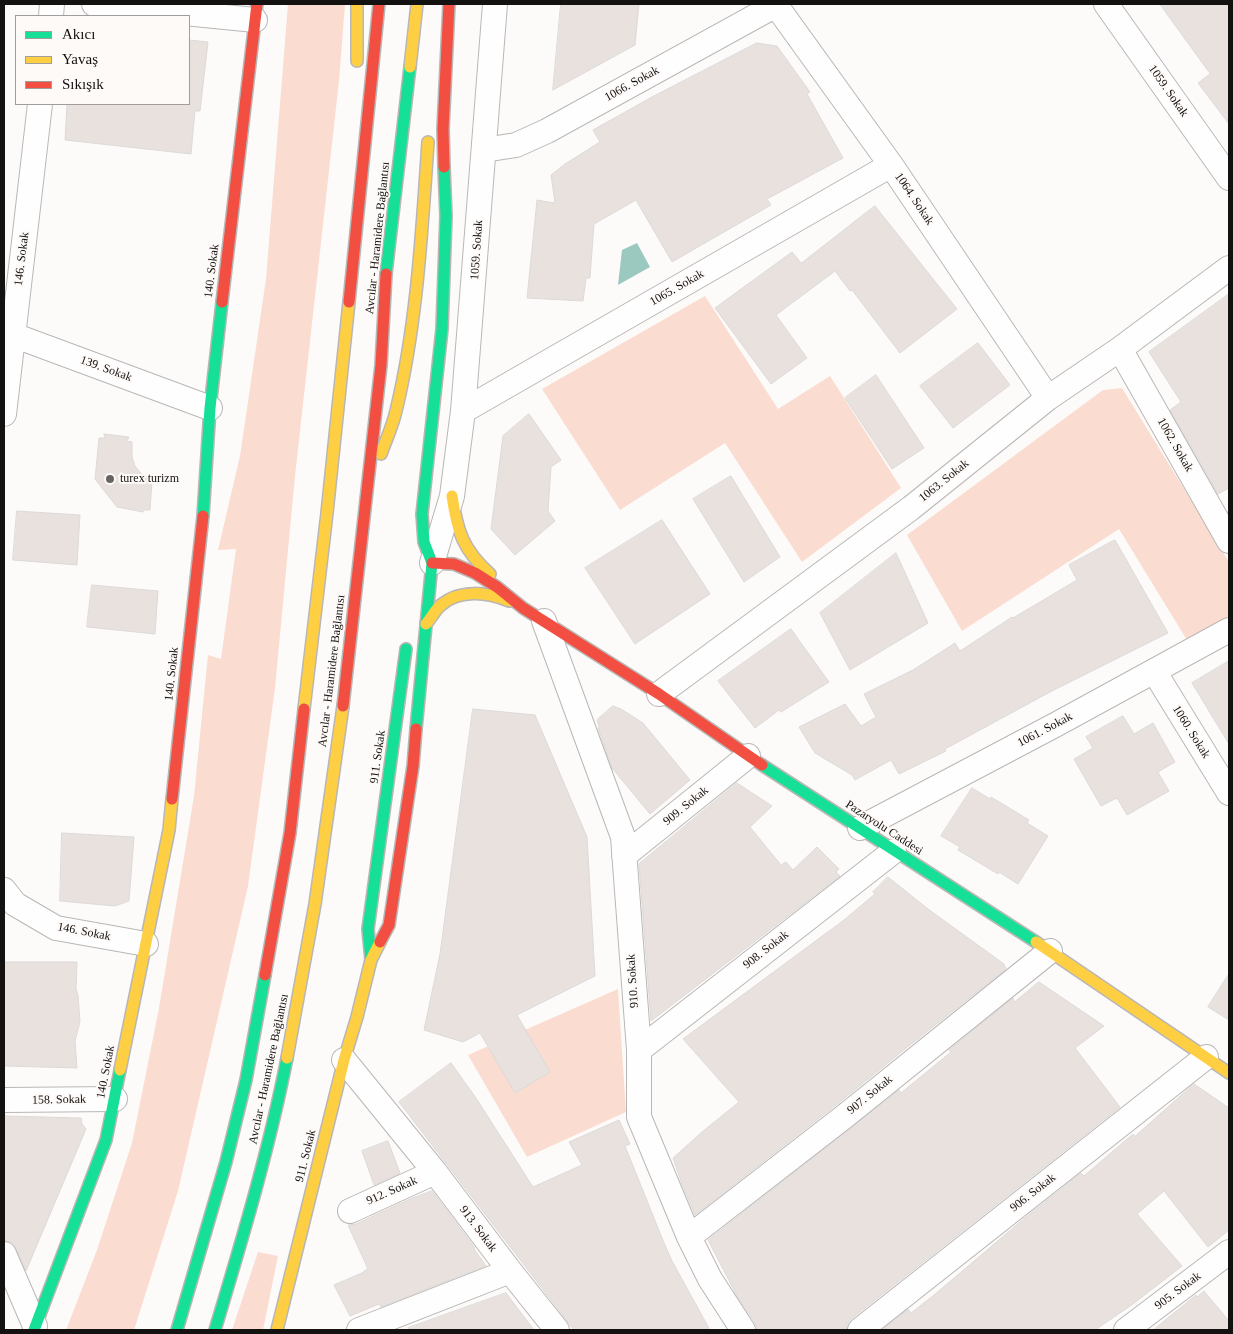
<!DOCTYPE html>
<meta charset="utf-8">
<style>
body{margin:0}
#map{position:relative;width:1233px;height:1334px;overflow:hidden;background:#fdfbf9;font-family:Georgia,serif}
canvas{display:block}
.frame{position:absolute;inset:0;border:5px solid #141211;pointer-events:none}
.legend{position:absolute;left:15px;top:15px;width:175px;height:90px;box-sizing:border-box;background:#fefaf8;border:1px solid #a09d9c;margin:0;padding:6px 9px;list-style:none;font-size:15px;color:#141211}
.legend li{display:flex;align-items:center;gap:10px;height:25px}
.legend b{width:25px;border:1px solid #a09d9c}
</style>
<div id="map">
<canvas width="1233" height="1334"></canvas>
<div class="frame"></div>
<ul class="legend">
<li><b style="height:6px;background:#16e098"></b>Akıcı</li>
<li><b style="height:6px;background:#ffcf43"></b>Yavaş</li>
<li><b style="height:6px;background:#f24e42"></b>Sıkışık</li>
</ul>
</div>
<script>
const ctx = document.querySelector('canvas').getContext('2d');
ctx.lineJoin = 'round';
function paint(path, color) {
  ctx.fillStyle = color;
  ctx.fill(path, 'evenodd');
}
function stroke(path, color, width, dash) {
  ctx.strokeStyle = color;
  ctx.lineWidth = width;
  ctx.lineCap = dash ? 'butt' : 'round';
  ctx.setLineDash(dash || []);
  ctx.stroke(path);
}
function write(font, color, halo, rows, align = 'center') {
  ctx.font = font + ' Georgia,serif';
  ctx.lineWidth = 4;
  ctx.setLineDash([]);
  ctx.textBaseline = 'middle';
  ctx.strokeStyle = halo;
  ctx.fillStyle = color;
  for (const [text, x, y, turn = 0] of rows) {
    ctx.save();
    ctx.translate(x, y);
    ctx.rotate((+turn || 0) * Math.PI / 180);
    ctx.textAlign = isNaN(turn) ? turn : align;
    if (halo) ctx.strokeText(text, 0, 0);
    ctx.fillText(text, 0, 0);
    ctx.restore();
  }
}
const green = new Path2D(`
 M288,4h57l-6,77 -44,395 -20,212 -27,198 -70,305 -44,139h-68l31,-80 35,-107 27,-135 35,-212 14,-141 13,4 15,-110 -18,1 22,-94 26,-177z
 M705,296l73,113 52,-33 71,112 -99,74 -77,-119 -105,67 -78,-121z
 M1122,388l107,174v58l-39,25 -71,-116 -157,102 -55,-96 196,-145z
 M618,989l8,123 -99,45 -59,-102z
 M258,1252l20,4 -15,74h-31z`);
const water = new Path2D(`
 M637,243l13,24 -32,18 4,-35z`);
const building = new Path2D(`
 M561,4h78l-4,41 -82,45z
 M1160,4h69v120l-31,-41 12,-9z
 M189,40l19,2 -8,69h-5l-4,43 -126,-14 2,-36h122z
 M757,43l20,3 33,46 -3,2 36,64 -76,41 4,6 -99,57 -36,-62 -42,24 -4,54h-4l-3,23 -56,-3 10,-98 18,3 -4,-28 14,-11 35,-22 -7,-12 59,-33z
 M875,206l82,103 -57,44 -48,-63 -2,1 -15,-20 -59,44 31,43 -36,26 -56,-76 77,-56 9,11z
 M1229,294v194l-11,6 -48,-84 11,-8 -32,-50z
 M978,343l32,42 -57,43 -33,-42z
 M876,375l48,73 -32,21 -47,-71z
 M529,414l32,46 -10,7 -3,44 7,10 -40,34 -24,-26 12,-93z
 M104,434l25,3 -2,4 5,1v15l3,9 9,11 8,3 -2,30h-6l-1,2 -26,-5 -22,-28 4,-41h6z
 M731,476l49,81 -36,25 -51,-83z
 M17,511l63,4 -3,50 -64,-5z
 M662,520l48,74 -75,50 -50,-76z
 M1115,540l53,93 -118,59 -105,57 1,2 -47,23 -8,-14 -36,20 -3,-5 -37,-22 -16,-26 46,-23 16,22 15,-9 -12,-23 49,-24 42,-27 5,8 52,-34 1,1 64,-38 -8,-15z
 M896,553l32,70 -78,47 -30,-57z
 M92,585l66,6 -3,43 -68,-7z
 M791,629l38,53 -48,30 -2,-2 -24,18 -37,-47z
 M1229,661v83l-37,-61z
 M613,706l8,3 22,14 47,57 -40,34 -38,-46 -14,-40 1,-1 -2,-7z
 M473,709l62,6 52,122 8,139 -78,39 33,57 -35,21 -35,-60 -17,9 -39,-12 16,-76z
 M1123,716l11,18 19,-11 22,39 -17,10 11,19 -42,24 -10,-17 -16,8 -27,-47 19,-11 -7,-11z
 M737,783l35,23 -22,21 31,38 5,-3 7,8 24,-23 22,22 -3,3 4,4 -189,145 -12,-157z
 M972,788l18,11 1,-2 38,23 -2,3 21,13 -30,48 -19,-12 -1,2 -40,-24 2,-3 -19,-11z
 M62,833l72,4 -5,64 -14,5 -55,-5z
 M888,877l40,32 76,55 2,5 -96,76 -74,60 -141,110 -13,-31 -9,-26 29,-26 37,-30 -56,-63 161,-119 31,-26 -2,-2z
 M4,962h73l-1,27 2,6 2,27 -5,19 2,27 -73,-2z
 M1229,974v46l-21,-13z
 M1039,982l65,44 -29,22 45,59 -269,212 -4,5v6h-90l-2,-7 -18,-27 -29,-56 191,-150 2,3 50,-41 -2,-2 64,-52 1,4z
 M451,1063l25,35 57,89 49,-22 -13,-23 50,-22 11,24 -5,2 37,92 10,23 38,69h-136l-175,-228z
 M1194,1084l35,24v122l-21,17 -44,-56 -27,23 45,52 -49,38 -38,26h-213l26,-21 3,4 23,-18 92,-78 55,-44 3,3 49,-42 2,2z
 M4,1116l77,2 1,6 4,5 -60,142 -10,-23 -4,-5 -8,-2z
 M388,1141l12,32 -26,12 -12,-34z
 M432,1191l43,57 -1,1 12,17 -105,41 -2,-3 -29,12 -16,-31 30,-13v-1l4,-2 -20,-44 8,-1 54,-25z
 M1204,1291l25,30v9h-76l43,-35 1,2z
 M506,1293l28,37h-125l-1,-2z`);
const street = new Path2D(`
 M94,4l161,16
 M775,4l116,161 157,233
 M1106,4l123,174
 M51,16l1,-12
 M484,150l32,-5 31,-14 229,-126
 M4,329l9,6 197,73
 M1120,349l109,192
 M463,411l428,-246
 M4,414l36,-310
 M432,563l20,-67 11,-85 32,-407
 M544,621l79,216 16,213v67l50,120 21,42 33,51
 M1154,671l75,122
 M659,694l252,-186 137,-110 72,-49 109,-81
 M860,828l197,-104 172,-94
 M624,856l124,-100
 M4,890l11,14 41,24 90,16
 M639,1050l255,-199
 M344,1060l91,112 75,99 -151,59
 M4,1100l111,-1
 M350,1211l85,-39
 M689,1237l156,-121 205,-165
 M4,1254l31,72
 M510,1271l47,59
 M860,1330l346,-273
 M1126,1330l103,-78`);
const fast = new Path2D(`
 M386,274l24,-207
 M203,516l7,-108 12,-106
 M432,563l-8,-21 -2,-28 20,-185 4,-113 -2,-49
 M416,729l16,-166
 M762,765l274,177
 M371,960l-3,-31 38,-280
 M34,1330l72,-190 14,-70
 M177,1330l49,-168 20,-82 19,-105
 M215,1330c27,-90 54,-180 72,-272`);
const slow = new Path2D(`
 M357,4v57
 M410,67l7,-63
 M381,454c5,-14 12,-29 15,-43 21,-86 26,-181 32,-269
 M452,496c5,35 11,54 38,78
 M426,624c5,-6 9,-14 15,-19 19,-16 46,-13 68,-4
 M304,709l23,-196 22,-211
 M1036,942l193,131
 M287,1058l28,-154 28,-198
 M120,1070l49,-240 3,-31
 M277,1330l67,-270 13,-43 14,-57 9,-18`);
const jam = new Path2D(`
 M444,167l-1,-38 6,-125
 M222,302l35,-298
 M349,302l30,-298
 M432,563l22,1 21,9 22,14 26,21 136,86 103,71
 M343,706l38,-341 5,-91
 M172,799l31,-283
 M380,942l9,-17 24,-159 3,-37
 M265,975l25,-142 14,-124`);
const markers = [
 [110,479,5,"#666462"]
];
const streetNames = [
 ["1066. Sokak",632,84,-29],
 ["1059. Sokak",1168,91,55],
 ["1064. Sokak",914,199,56],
 ["Avcılar - Haramidere Bağlantısı",378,238,-84],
 ["1059. Sokak",477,250,-86],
 ["146. Sokak",22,259,-83],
 ["140. Sokak",212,271,-83],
 ["1065. Sokak",677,288,-30],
 ["139. Sokak",106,369,20],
 ["1062. Sokak",1175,445,60],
 ["1063. Sokak",944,481,-39],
 ["Avcılar - Haramidere Bağlantısı",332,671,-83],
 ["140. Sokak",172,674,-84],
 ["1061. Sokak",1045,730,-28],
 ["1060. Sokak",1191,732,58],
 ["911. Sokak",378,757,-82],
 ["909. Sokak",686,806,-39],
 ["Pazaryolu Caddesi",884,828,33],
 ["146. Sokak",84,932,11],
 ["908. Sokak",766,950,-38],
 ["910. Sokak",633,981,-94],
 ["Avcılar - Haramidere Bağlantısı",269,1069,-78],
 ["140. Sokak",106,1072,-79],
 ["907. Sokak",870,1095,-39],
 ["158. Sokak",59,1100,-1],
 ["911. Sokak",306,1156,-76],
 ["912. Sokak",392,1191,-24],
 ["906. Sokak",1033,1193,-38],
 ["913. Sokak",478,1229,53],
 ["905. Sokak",1178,1291,-37]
];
const poiNames = [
 ["turex turizm",120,479]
];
paint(green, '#fbdcd0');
paint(water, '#9bc9bf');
paint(building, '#e8e1de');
stroke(building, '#dcdad9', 1);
stroke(street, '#b9b7b6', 26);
stroke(fast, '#b9b7b6', 14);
stroke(slow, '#b9b7b6', 14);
stroke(jam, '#b9b7b6', 14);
stroke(street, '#fffefe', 24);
stroke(fast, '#16e098', 11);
stroke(slow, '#ffcf43', 11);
stroke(jam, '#f24e42', 11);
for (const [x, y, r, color] of markers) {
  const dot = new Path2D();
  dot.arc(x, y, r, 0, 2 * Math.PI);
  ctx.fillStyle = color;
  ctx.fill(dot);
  stroke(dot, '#fefaf8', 2);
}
write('12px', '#141211', '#fefaf8', streetNames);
write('12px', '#141211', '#fefaf8', poiNames, 'left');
</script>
